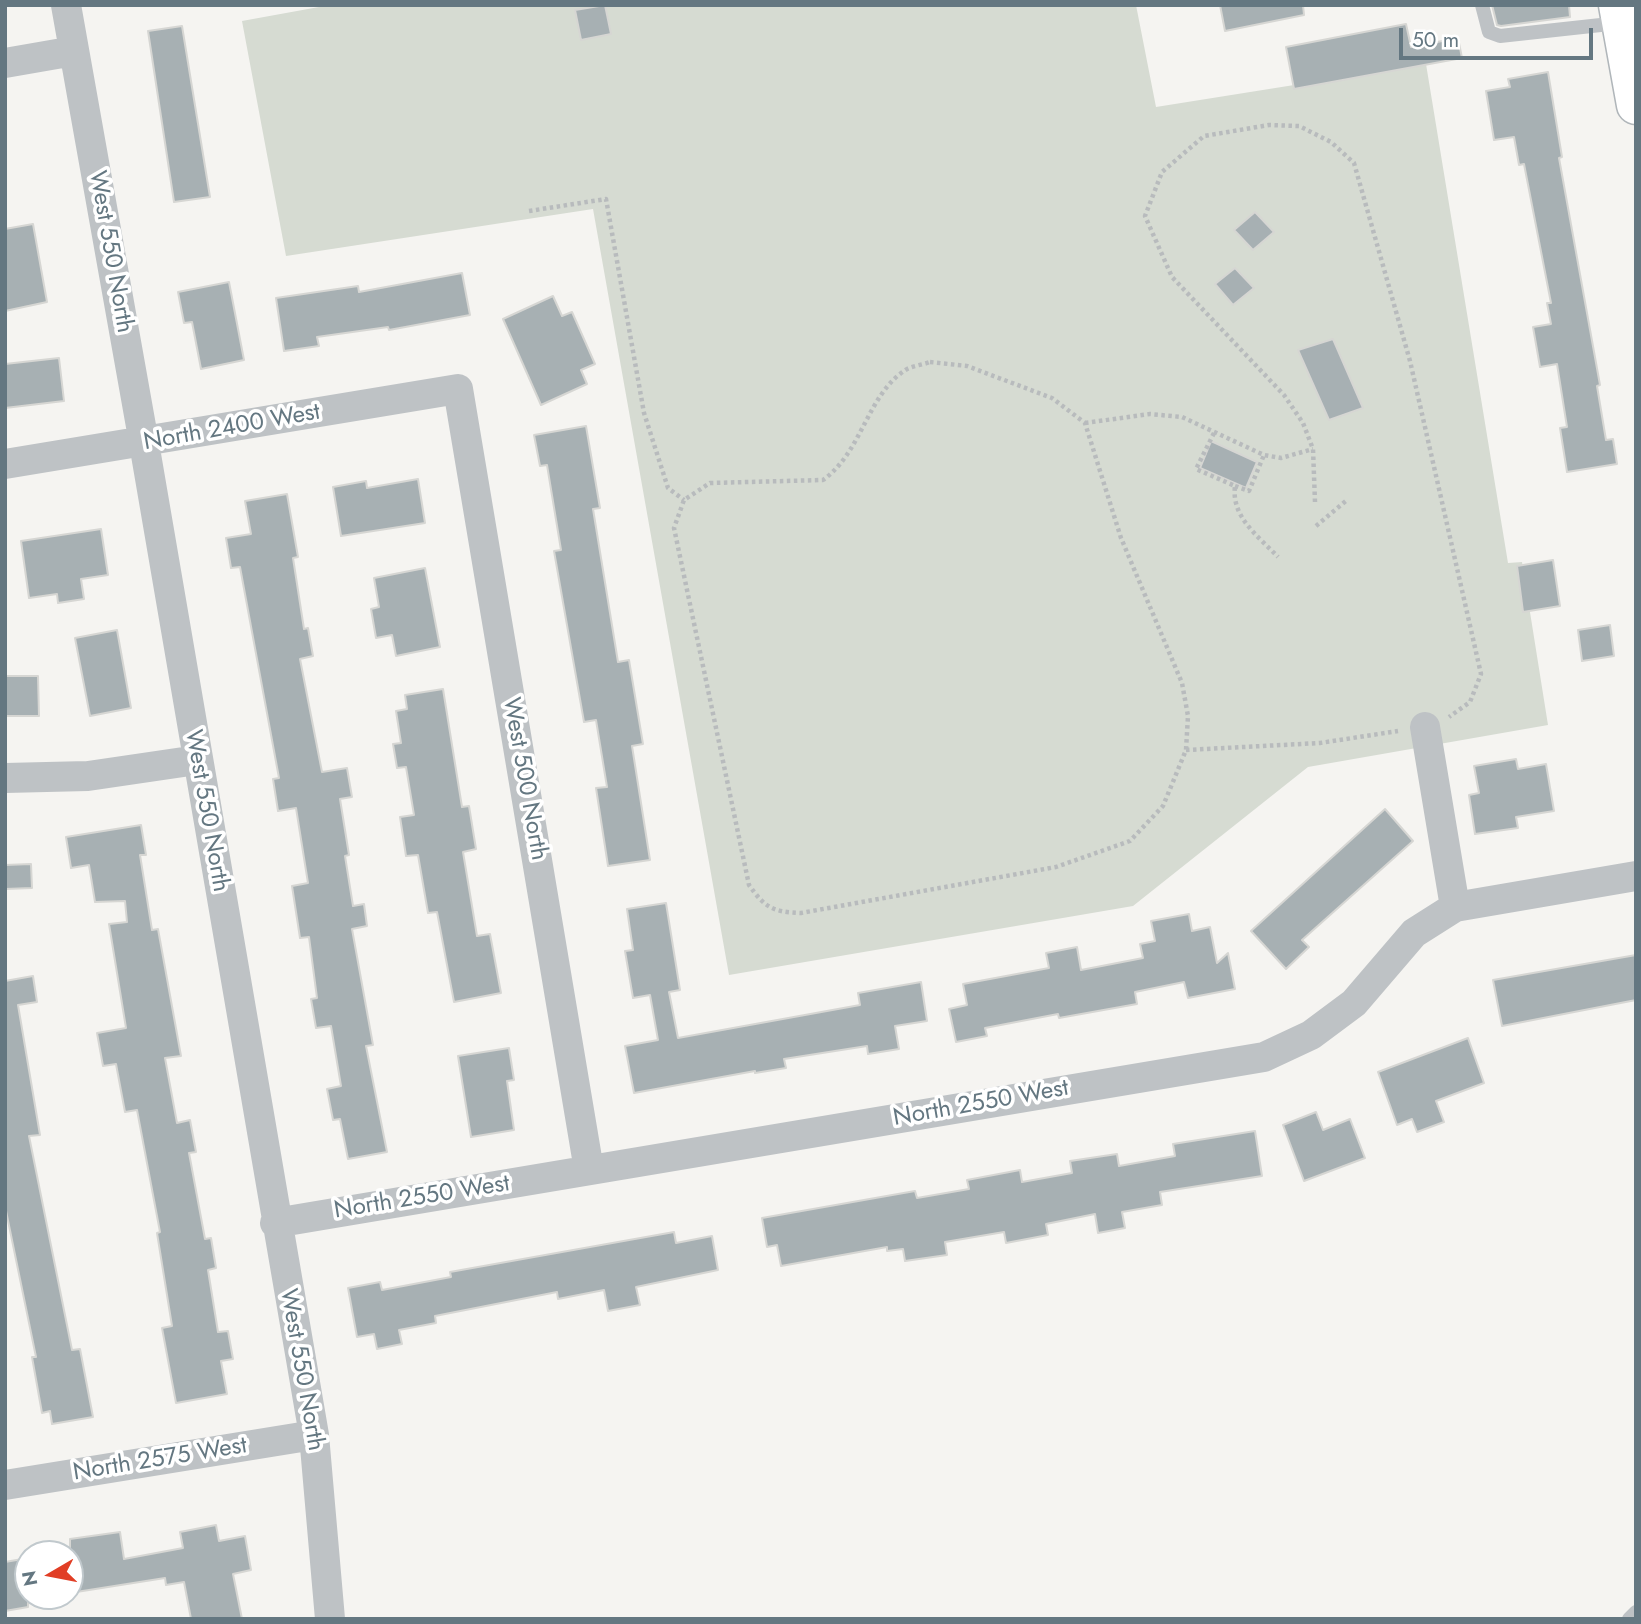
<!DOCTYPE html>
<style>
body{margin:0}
#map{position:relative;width:1641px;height:1624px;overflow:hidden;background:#f5f4f1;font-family:Jost,sans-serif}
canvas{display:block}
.frame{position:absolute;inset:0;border:7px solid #647781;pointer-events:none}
.north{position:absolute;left:14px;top:1540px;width:70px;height:70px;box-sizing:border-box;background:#fff;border:2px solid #c1c9cd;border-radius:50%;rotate:260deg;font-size:19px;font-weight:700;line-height:28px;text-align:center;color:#647781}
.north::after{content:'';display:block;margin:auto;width:24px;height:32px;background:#e13e25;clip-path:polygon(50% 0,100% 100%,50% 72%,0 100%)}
.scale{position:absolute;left:1399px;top:28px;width:194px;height:32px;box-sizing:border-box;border:4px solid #647781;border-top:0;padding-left:9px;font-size:21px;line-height:24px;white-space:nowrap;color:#647781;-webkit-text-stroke:5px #fff;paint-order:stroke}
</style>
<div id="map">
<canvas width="1641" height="1624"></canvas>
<div class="frame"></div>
<div class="north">N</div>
<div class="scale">50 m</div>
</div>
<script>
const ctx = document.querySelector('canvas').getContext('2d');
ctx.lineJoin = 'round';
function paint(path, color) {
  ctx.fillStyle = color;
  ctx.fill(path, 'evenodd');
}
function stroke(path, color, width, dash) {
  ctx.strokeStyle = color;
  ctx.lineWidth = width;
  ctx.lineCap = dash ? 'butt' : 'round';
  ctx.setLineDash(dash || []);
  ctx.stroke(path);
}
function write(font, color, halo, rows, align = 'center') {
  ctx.font = font + ' Jost,sans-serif';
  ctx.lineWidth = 7;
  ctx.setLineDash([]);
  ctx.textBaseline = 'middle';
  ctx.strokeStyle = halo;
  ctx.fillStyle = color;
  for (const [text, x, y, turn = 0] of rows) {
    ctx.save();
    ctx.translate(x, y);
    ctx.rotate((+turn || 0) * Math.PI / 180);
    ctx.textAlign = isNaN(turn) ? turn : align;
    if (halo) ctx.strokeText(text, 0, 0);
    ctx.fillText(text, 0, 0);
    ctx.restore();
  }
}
const green = new Path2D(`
 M330,5h806l20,102 270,-43 82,499 14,-1 26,163 -240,42 -175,139 -404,69 -136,-766 -307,47 -44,-235z`);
const building = new Path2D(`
 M605,5l6,29 -30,6 -6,-30z
 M1220,5h83l1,10 -79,16z
 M1492,5h77l1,12 -69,9 -4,-1z
 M1406,24l5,23 47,-9 4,20 -168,31 -8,-42z
 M182,26l28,171 -36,5 -26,-171z
 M1548,72l14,85 -3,1 41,227 -3,1 9,54 7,-1 4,25 -50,8 -7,-44 7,-1 -10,-63 -17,3 -7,-40 18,-3 -4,-21h4l-27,-139 -5,1 -5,-28 -20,3 -8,-49 24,-4 -2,-8z
 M1255,212l19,20 -21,18 -19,-20z
 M33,224l14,78 -42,9v-82z
 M1235,268l19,20 -21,17 -18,-21z
 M462,273l8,42 -81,15 -1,-3 -71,10 2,9 -35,5 -8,-53 82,-12 1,6z
 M229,282l15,78 -43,9 -9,-47 -8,1 -6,-31z
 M553,296l9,20 10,-4 23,52 -14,6 6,14 -46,21 -38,-86z
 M1333,339l30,69 -34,12 -31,-70z
 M59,358l5,43 -59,7v-44z
 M586,426l14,82 -7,1 25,153 11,-2 14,84 -11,2 18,114 -42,6 -12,-78 11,-1 -11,-67 -12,2 -30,-171 7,-1 -14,-85 -7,1 -6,-31z
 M1211,441l46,21 -11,26 -46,-20z
 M418,479l7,44 -84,13 -8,-49 33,-6 1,7z
 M287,494l11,63 -5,1 11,71 4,-1 5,28 -13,3 22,113 25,-4 5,29 -12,2 9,56 -4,1 8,50 11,-2 3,22 -15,3 21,116 -7,1 21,106 -39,7 -8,-40 -7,1 -6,-31 14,-3 -10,-60 -15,2 -5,-29 6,-1 -8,-61 -9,1 -8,-52 16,-3 -12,-75 -18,3 -5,-32 6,-1 -39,-211 -9,1 -5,-30 25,-4 -6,-33z
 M101,529l7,46 -27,4 3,20 -26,4 -1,-9 -28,4 -8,-57z
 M1553,560l7,46 -37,6 -6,-46z
 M425,568l15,79 -44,9 -4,-21 -16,3 -5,-29 8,-2 -5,-29z
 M1610,625l4,31 -32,5 -4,-31z
 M117,630l14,78 -41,8 -15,-78z
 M5,676h33l1,40h-34z
 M443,689l19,118 7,-1 7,43 -13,3 14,84 13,-2 11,59 -47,9 -17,-90 -9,1 -10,-58 -12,1 -6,-39 14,-2 -8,-48 -9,1 -4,-24 8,-1 -5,-32 11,-2 -2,-14z
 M1516,759l2,10 28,-5 8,47 -38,6 2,11 -43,6 -6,-39 10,-2 -5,-27z
 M1385,809l28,32 -111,99 7,7 -23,22 -35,-38z
 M141,825l5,30h-6l12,75 6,-1 23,127 -16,2 12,65 13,-3 6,32 -7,1 16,86 6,-1 5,30 -8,2 10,62 10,-1 5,28 -12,2 6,33 -51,9 -14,-75 10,-2 -15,-93 3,-1 -23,-122 -12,2 -9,-48 -13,2 -6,-33 29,-5 -17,-104 18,-2 -2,-21 -30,1 -6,-37 -18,3 -5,-31z
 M31,864l1,24 -27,1v-24z
 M666,903l14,87 -11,2 9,46 182,-33 -2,-12 63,-11 6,39 -32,5 4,23 -31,5 -1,-8 -83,13 2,9 -31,5v-2l-121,22 -9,-47 33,-6 -8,-45 -17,3 -8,-47 8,-1 -6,-41z
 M1189,914l3,17 18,-4 7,36 11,-10 7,36 -47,9 -4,-16 -49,10 2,12 -78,14 -1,-4 -73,14 2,8 -31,6 -7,-33 18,-4 -4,-21 86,-16 -3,-15 31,-6 4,23 62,-12 -3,-14 15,-3 -4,-20z
 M1636,955v45l-134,26 -9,-46z
 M33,976l4,26 -19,3 22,130 -11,1 43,214 8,-1 13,68 -41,7 -2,-13 -8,2 -10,-56h4l-31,-151v-225z
 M1468,1038l16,45 -48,18 8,21 -27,10 -5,-13 -15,6 -19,-53z
 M509,1048l5,32 -7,1 7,49 -43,7 -13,-81z
 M1316,1112l7,18 27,-11 15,39 -61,23 -21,-56z
 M1255,1131l7,45 -102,16 2,13 -40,7 3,16 -27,5 -3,-19 -49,10 2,11 -42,8 -2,-11 -59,10 2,13 -42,6 -2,-12 -16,2v-4l-106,19 -4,-21 -10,2 -5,-29 153,-27 2,7 52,-9 -2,-9 53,-10 2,12 50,-9 -2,-12 47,-7 2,12 56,-10 -2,-12z
 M674,1232l2,11 36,-7 6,34 -82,17 4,18 -32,6 -4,-21 -46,9 -1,-7 -122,24 1,7 -37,7 3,14 -25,5 -3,-15 -17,3 -9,-49 32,-6 2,8 69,-13 -1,-5z
 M216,1525l3,16 26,-5 6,34 -18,4 9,45h-51l-7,-37 -18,3 -1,-7 -95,15v-54l50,-7 4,27 59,-11 -3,-16z
 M28,1558v49l-23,4v-49z`);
const path = new Path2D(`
 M529,211l77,-12 38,214 24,75 16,12
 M930,362l37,4 85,32 33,25 36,115 61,145 6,33 -2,34 -23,56 -33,35 -74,26 -255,46c-28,-1 -36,-5 -52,-28l-75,-357 10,-28 26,-17 113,-3c39,-28 44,-84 81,-109 6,-5 18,-6 26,-9z
 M1085,423l65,-9 32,3 82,38 17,3 32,-9
 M1214,433l-18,36 39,17c-4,31 23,50 43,71
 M1235,486l14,5 15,-36
 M1315,502l-2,-53 -10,-26 -19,-28 -112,-118 -27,-61 17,-44 42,-36 65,-11 30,1 32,16 23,21 56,198 71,313 -11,28 -21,15
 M1316,526l31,-26
 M1186,750l134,-7 78,-12`);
const service = new Path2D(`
 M1482,5l7,27 11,4 119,-13
 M1629,1619l7,-7`);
const minor = new Path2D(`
 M66,5l78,438 170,992 16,184
 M5,63l69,-12
 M5,464l453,-75 131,781
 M1425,727l30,180
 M5,778l83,-2 109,-16
 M275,1223l989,-166 47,-22 43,-32 60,-70 41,-26 181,-31
 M5,1485l309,-50`);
const secondary = new Path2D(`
 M1618,5l18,100`);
const streetNames = [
 ["West 550 North",110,252,80],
 ["North 2400 West",232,428,-10],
 ["West 500 North",524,779,80],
 ["West 550 North",206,811,80],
 ["North 2550 West",981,1104,-10],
 ["North 2550 West",422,1198,-9],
 ["West 550 North",301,1370,80],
 ["North 2575 West",160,1460,-9]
];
paint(green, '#d6dbd2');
paint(building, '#a7b0b3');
stroke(building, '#d6d6d3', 2);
stroke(secondary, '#b0b6ba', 41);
stroke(path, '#b8bbbd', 4.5, [3.5, 3.5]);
stroke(service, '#bec2c5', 14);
stroke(minor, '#bec2c5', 30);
stroke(secondary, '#fff', 38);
write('24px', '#647781', '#fff', streetNames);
</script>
